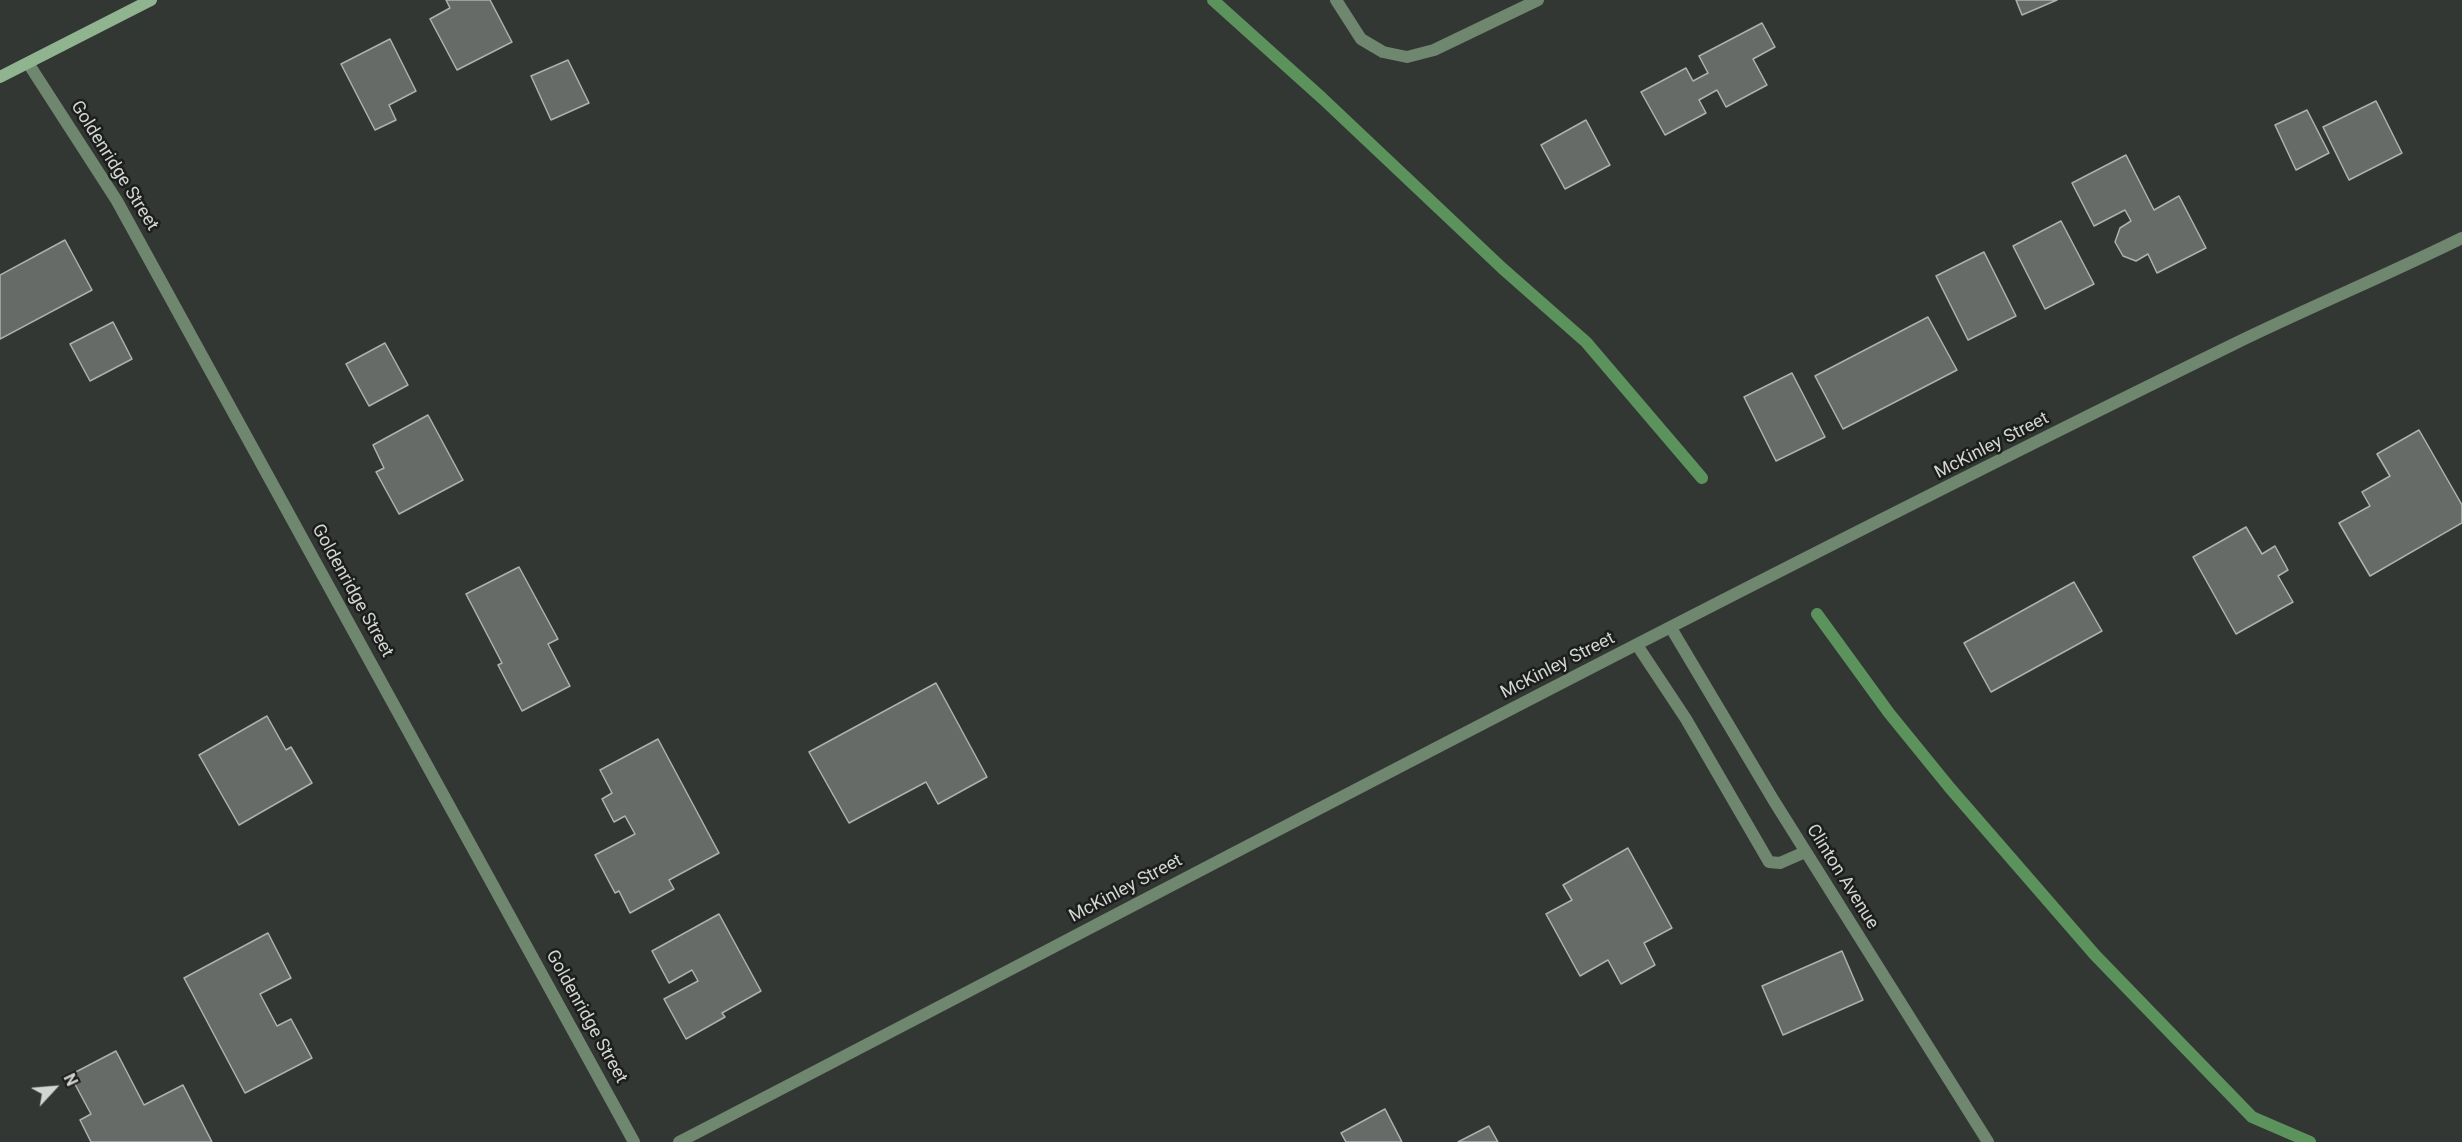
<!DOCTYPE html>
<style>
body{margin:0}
#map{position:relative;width:2462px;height:1142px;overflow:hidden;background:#333733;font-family:Roboto,sans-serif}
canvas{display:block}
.north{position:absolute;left:24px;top:1058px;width:60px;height:60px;-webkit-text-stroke:4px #1c1e1c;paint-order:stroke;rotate:64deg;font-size:16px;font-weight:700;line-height:24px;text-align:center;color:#d3d5d3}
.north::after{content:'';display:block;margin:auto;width:21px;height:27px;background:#d3d5d3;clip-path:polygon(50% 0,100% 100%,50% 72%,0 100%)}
</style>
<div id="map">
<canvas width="2462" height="1142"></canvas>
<div class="north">N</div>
</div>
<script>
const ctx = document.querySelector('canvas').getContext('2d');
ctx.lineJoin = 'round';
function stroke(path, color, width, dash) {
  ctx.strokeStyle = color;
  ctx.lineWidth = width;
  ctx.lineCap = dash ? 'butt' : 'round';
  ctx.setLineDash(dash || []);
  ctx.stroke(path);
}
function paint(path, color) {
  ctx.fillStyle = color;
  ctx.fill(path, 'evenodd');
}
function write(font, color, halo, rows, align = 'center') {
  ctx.font = font + ' Roboto,sans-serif';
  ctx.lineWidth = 5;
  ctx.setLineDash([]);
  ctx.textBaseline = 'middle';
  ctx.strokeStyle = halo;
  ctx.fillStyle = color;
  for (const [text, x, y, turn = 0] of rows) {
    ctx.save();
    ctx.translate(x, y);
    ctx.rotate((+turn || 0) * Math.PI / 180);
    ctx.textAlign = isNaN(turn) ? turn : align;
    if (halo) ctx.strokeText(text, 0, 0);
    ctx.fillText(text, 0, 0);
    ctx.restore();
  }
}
const stream = new Path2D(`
 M1213,0l109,98 180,170 84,74 116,136
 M1817,614l72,99 61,75 145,167 157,162 58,25`);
const building = new Path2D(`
 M446,0h44l22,42 -55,28 -27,-51 20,-11z
 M2016,0h41l-35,15z
 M1762,23l13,24 -22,12 14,26 -41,22 -9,-17 -18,10 7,13 -41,22 -24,-43 45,-24 7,13 15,-8 -9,-17z
 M390,39l26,52 -27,14 7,15 -21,10 -34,-66z
 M568,60l21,43 -38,17 -20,-44z
 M2376,101l26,52 -53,27 -26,-53z
 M2307,110l22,43 -33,17 -21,-45z
 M1586,120l24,45 -45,24 -24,-44z
 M2126,155l28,55 25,-14 27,52 -49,25 -9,-19 -12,7 -13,-5 -8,-14 5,-14 11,-7 -6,-11 -31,16 -22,-43z
 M2061,221l33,63 -49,25 -32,-63z
 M65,240l27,50 -92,49v-64z
 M1984,252l32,64 -48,24 -32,-64z
 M1928,317l29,53 -114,59 -28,-53z
 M113,322l19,37 -42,22 -20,-37z
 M385,343l23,42 -39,21 -23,-42z
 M1792,373l33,64 -49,24 -32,-64z
 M428,415l35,65 -64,34 -23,-42 8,-4 -11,-23z
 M2419,430l43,75v18l-92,53 -31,-53 31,-17 -8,-14 28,-16 -13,-22z
 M2246,527l16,27 13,-8 13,24 -10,6 15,26 -57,32 -43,-77z
 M519,567l39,72 -10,5 22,42 -48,25 -24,-46 4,-2 -36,-69z
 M2074,582l28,49 -111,61 -27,-49z
 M936,683l51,94 -49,27 -12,-22 -77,41 -40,-71z
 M267,716l19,34 5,-3 21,36 -73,42 -40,-70z
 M658,739l61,114 -50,27 5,9 -44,24 -11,-22 -4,2 -20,-38 40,-21 -10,-18 -11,6 -12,-23 10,-6 -12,-23z
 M1628,848l44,80 -28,15 11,22 -34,19 -13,-24 -28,16 -34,-62 26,-14 -9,-15z
 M719,914l42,77 -39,22 3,4 -39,22 -22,-40 34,-18 -6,-11 -23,13 -17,-32z
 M268,933l23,45 -31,16 17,32 14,-7 21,39 -67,35 -61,-115z
 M1842,951l21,49 -80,35 -21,-49z
 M116,1051l28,54 39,-20 29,57h-121l-11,-22 11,-6 -21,-39z
 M1385,1109l17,33h-56l-5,-9z
 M1489,1126l9,16h-40z`);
const lane = new Path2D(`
 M1671,628l103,173 214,341
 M1637,645l49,74 83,143 11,1 25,-11`);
const street = new Path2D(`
 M1336,0l25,39 22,13 24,5 27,-7 104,-50
 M28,63l89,138 517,941
 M679,1142c517,-268 1032,-542 1555,-798 76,-37 153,-69 228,-106`);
const secondary = new Path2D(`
 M0,77l151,-77`);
const streetNames = [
 ["Goldenridge Street",114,166,58],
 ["McKinley Street",1992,446,-27],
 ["Goldenridge Street",352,591,61],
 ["McKinley Street",1558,666,-27],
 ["Clinton Avenue",1842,877,58],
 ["McKinley Street",1126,889,-28],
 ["Goldenridge Street",586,1017,61]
];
stroke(stream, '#5c935d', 12);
paint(building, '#676b67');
stroke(building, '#aeb2ae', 1.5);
stroke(lane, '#6f876f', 12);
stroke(street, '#6f876f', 12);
stroke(secondary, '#8fb48f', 12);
write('18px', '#d3d5d3', '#1c1e1c', streetNames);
</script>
